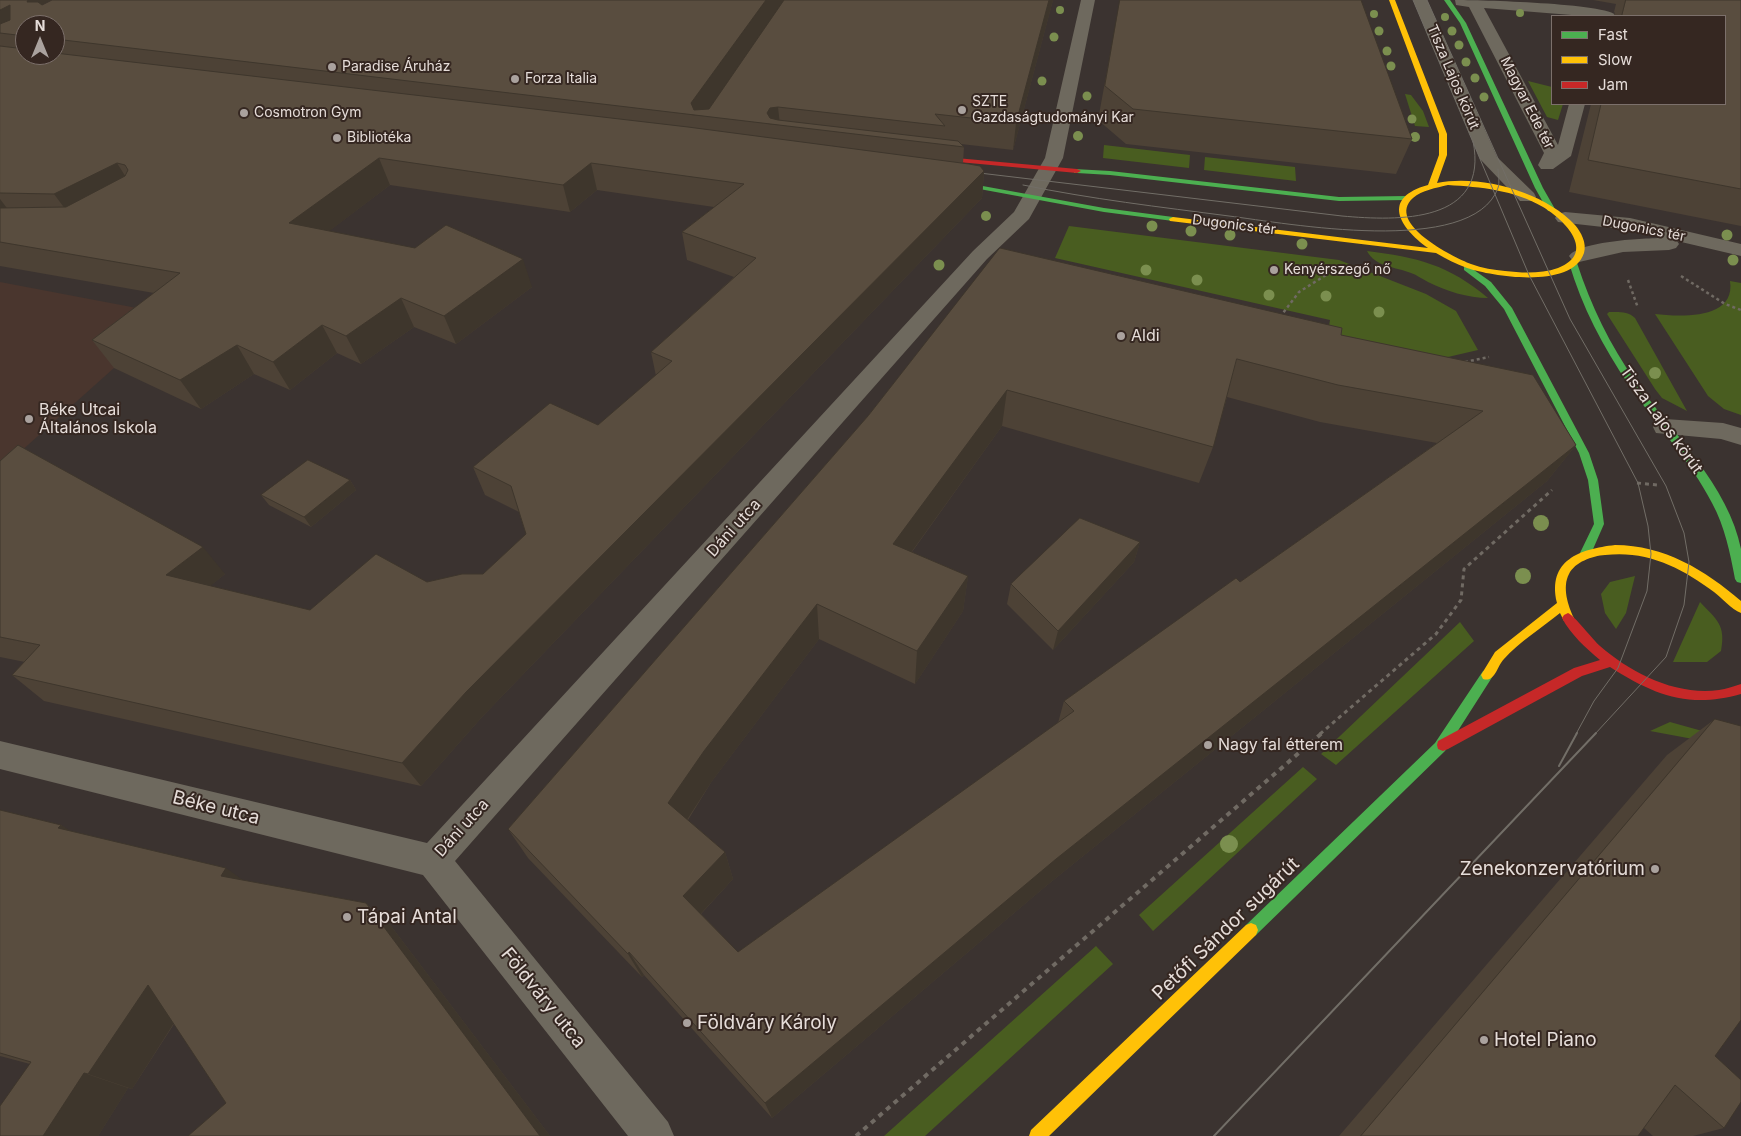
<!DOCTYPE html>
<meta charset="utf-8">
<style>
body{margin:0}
#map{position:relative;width:1741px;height:1136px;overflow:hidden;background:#3b3330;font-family:Inter,sans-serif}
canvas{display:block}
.legend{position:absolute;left:1551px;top:15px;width:175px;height:90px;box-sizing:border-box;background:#352721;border:1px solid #7c706b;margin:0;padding:6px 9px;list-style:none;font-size:15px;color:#e6ddd9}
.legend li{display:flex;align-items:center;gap:10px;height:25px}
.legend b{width:25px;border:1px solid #7c706b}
.north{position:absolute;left:15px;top:15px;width:50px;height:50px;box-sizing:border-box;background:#352721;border:1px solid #7c706b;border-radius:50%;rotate:0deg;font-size:14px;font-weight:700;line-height:20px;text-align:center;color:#e6ddd9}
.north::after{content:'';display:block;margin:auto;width:18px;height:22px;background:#aaa29e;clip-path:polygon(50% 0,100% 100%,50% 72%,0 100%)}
</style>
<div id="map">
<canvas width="1741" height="1136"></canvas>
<ul class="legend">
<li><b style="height:6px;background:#4caf50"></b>Fast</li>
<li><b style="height:6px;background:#ffc107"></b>Slow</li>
<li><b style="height:6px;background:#c62828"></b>Jam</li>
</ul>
<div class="north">N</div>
</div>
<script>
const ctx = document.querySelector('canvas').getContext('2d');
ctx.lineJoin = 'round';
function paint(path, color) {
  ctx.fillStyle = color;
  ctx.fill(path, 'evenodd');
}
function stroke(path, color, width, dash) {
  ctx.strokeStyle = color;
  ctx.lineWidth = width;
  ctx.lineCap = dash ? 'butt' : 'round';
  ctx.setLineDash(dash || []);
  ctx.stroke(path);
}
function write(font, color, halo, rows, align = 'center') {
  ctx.font = font + ' Inter,sans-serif';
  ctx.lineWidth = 4;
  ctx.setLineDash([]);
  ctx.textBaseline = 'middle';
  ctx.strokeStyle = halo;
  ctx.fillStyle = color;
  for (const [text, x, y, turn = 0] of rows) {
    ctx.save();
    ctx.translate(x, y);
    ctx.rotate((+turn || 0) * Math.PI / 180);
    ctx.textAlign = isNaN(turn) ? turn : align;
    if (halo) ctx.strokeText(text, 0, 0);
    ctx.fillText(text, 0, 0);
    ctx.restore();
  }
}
const built = new Path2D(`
 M0,282l179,34 -65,52 -114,102z`);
const green = new Path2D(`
 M1528,81l24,6v17h11l-5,16 -11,-3z
 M1405,94l6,1 12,16 6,16 -14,-1z
 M1104,145l86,10 -1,13 -86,-10z
 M1205,157l90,10 1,14 -92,-11z
 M1069,226l270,34 87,34 30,17 22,39 -86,20 -68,-15 6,-35 -275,-62z
 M1367,251c50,6 82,14 121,47 -20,0 -42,-7 -60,-16 -6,-3 -11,-7 -17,-9 -15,-6 -36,-6 -44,-22z
 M1730,281l11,2v132l-17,-6 -16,-13 -53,-82c25,3 81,6 75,-33z
 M1609,312c10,0 19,-1 26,6l52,93 -25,-13 -7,-9 -48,-75z
 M1635,576l-9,37 -10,16 -11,-16 -4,-19 9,-12z
 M1700,602c17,18 26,23 21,49l-14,11h-34z
 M1460,622l14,19 -138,124 -15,-11z
 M1670,722l43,12 -20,5 -43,-8z
 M1303,767l14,12 -164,152 -14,-16z
 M1096,946l17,18 -188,172h-41z`);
const pathFar2 = new Path2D(`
 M1681,276l44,28 16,6
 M1628,280l10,28
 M1280,317l19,-25 27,-17
 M1465,362l24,-5`);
const pathFar1 = new Path2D(`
 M1637,483l21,2
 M1320,734l116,-100 25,-34 3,-31 88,-79`);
const path = new Path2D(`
 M856,1136l466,-403`);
const lane = new Path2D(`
 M1413,0h14l70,157 37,36 2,4 -2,4h-14l-40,-42z
 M1665,419l58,4 18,5v17l-20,-6 -65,-6 -3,-6 3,-6z`);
const street = new Path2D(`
 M1081,0h14l-32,158 -34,61 -42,40 -532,602 213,261 6,14h-46l-205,-261 -423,-106v-28l427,102 546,-592 41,-39 31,-54z
 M1455,0c22,0 153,3 162,16h-33l-100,-8 74,137 11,-41h16l-14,52 -18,13h-12l-3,-4 6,-12 -75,-146 -13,-2z
 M1565,212l65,6 111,26v12l-64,-15 2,3 -3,4 -7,2 -46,2 -44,10 -7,-2 -3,-4c11,-15 76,-18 95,-18l-34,-8 -72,-8 -3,-4 3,-4z`);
const fast = new Path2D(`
 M1444,0h6l16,23 77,165 12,21 -1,2h-6l-13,-23 -75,-165z
 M1074,169l36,2 229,26 68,-1 4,2 -4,2 -68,1 -229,-26 -33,-2h-3z
 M944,179l160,29 69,9 4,2 -4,2 -69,-9 -157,-29 -4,-2z
 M1573,260l4,3c14,43 33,82 59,119 36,50 93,105 105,167 0,11 0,24 0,34l-4,-1 -2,-3c-5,-26 -10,-52 -23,-76 -22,-43 -56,-78 -83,-118 -26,-38 -47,-78 -60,-122z
 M1467,265l24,17 21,26 77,145 9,27 6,44 -14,32 -4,1 -6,-4 14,-29 -6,-44 -9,-27 -75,-144 -19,-23 -21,-16v-4z
 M1487,670l4,1 2,4 -2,4 -46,72 -189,184 -5,2 -5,-2 -2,-5 2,-5 189,-182 48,-72z`);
const slow = new Path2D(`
 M1389,0h6l52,134v21l-10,28c43,-9 108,9 138,42 6,7 12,18 9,28 -12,36 -90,24 -117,15 -11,-4 -21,-9 -31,-15l-266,-32 -1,-2 4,-2 255,31c-29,-21 -47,-50 0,-63l11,-30v-21zM1448,185c33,2 66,5 95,22 22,13 54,46 15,61 -17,6 -36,5 -53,3 -11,-1 -23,-3 -34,-7 -18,-7 -86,-41 -58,-66 9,-8 23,-10 35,-13z
 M1615,545c49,0 90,25 126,56v12c-10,-4 -19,-15 -27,-21 -33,-25 -68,-42 -109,-37 -13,1 -30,7 -36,19 -7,13 -1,32 5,44l-2,3h-8l-4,-8c-17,14 -42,30 -56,46 -7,7 -9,24 -21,20l-2,-4 14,-23 62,-49c-10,-43 23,-54 58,-58z
 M1251,923l5,2 2,5 -2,5 -207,201h-20l2,-6 215,-205z`);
const jam = new Path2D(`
 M923,155l154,14 4,2 -4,2 -151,-14 -4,-2z
 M1568,613c7,3 24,26 32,33 31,27 76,50 119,44 7,-1 15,-4 22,-6v10c-52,15 -87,1 -131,-27l-28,9 -134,73 -5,2 -5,-2 -1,-4 1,-4 136,-73 26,-8c-14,-12 -29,-25 -38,-42l2,-3z`);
const tramFar1 = new Path2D(`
 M1413,0l116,275 109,208 10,43 3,28 -4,37 -29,77 -24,33 -18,33
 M1427,0l143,319 96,167 18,47 5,29 -5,43 -18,52 -71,77
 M971,172l371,44c56,5 148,8 131,-75
 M1023,185c68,14 137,22 206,31 56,7 243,42 269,-28 2,-6 0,-13 0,-19`);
const tram = new Path2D(`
 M1559,766l18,-33
 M1214,1136l382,-403`);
const trees = [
 [1060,10,4],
 [1520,13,4],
 [1374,14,4],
 [1445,17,4],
 [1379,31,4.5],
 [1452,31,4.5],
 [1054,37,4.5],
 [1459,45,4.5],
 [1387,51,4.5],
 [1466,62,4.5],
 [1391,66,4.5],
 [1475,78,4.5],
 [1042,81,4.5],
 [1087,96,4.5],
 [1484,97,4.5],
 [1412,119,4.5],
 [1078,136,5],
 [1415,137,5],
 [986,216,5],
 [1152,226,5.5],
 [1191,231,5.5],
 [1230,235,5.5],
 [1727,235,5.5],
 [1302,244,5.5],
 [1733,260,5.5],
 [939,265,5.5],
 [1146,270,5.5],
 [1197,280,5.5],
 [1269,295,5.5],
 [1326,296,5.5],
 [1379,312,5.5],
 [1655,373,6],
 [1541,523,8],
 [1523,576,8],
 [1229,844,9]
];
const wall = new Path2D(`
 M0,0h1053l-40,150 -52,-6 3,3 -1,16 21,8 -2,27 -500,519 -61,69 -377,-85 -32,-26 13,-13 -25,-5v-196l225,113 -15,12 100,24 117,-28 56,-8 43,-40 -7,-22 -34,-17 -12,-28 125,-42 58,-49 -5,-24 83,-75 -47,-17 -5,-28 32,-25 -117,-17 -27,22 -180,-27 -61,46 203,56 -76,57 -42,-17 -53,37 -24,-11 -47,37 -36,-16 -53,35 -87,-41 -22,-28 62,-47 -154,-27zM25,25h30v30h-30z
 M1120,0l292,139 -16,35 -270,-30 -28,-24z
 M1593,0h148v226l-172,-34 22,-88h134v-88h-112l2,-3 -1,-1 2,-8z
 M1000,248l341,87 235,110 -29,36 -501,405 -274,232 -128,-143 -2,2 -114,-119 -20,-29 360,-413zM1227,397l93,25 117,21 -197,139 -176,119 -6,22 -320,229 -37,-38 32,-35 -8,-27 -37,-32 24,-39 107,-142 96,45 48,-73 5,-35 -56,-24 90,-126 197,57 14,-36z
 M350,480l6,10 -45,37 -42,-22 -8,-10z
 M1140,542l-6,20 -81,88 -46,-46 4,-20z
 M1715,719v337l9,72 -31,8h-40l-9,-8 -6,8h-299l328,-381z
 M0,810l61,15 8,6 173,49 124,23 25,23 159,210h-362l38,-33 -52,-79 -42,65 -4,-1 -30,48h-98l30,-72 -30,-8z`);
const shadedWall = new Path2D(`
 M28,0h60l-43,20 -18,-18z
 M766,0h20l-82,116 -12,-1 -1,-12z
 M1049,0h4l-40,150 3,-27z
 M10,5l15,25 -25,3v-23z
 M778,107l2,18 -12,-1 -1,-11 3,-5z
 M379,158l11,27 -87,66 -14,-28z
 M117,163l17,27 -60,31 -20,-27z
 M591,163l6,27 -27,22 -7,-27z
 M984,171l-2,27 -500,519 -61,69 -19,-23 64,-71z
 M0,199l16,21 -16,9z
 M523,259l9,28 -76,57 -12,-28z
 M401,298l13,29 -53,37 -15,-28z
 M322,325l15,28 -47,37 -17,-28z
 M237,345l17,29 -53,35 -21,-29z
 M1007,390l-5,36 -110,153 1,-35z
 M1576,445l-29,36 -501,405 -274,232 -7,-15 291,-244z
 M350,480l6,10 -45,37 -7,-10z
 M1140,542l-6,20 -81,88 5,-19z
 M203,547l22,27 -34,28 -25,-27z
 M968,576l-5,35 -48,73 2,-33z
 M817,604l2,35 -107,142 -33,51 -11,-29 36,-52z
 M61,825l39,25 -42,-22z
 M725,852l8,27 -39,42 -11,-25z
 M226,868l32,23 -37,-15z
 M366,903l25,23 159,210h-10z
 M629,952l15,23 -2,2 -14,-23z
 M148,985l38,19 -54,85 -44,-15z
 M84,1073l44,15 -30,48h-55z`);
const building = new Path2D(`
 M0,0h28l-1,2h11l4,3 10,-5h714l-75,103 3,7 15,-1 75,-109h265l-33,123 -81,-9 10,12 -167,-19 -8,1 -3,5 3,5 8,2 180,21 6,6 -909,-108v-14h-30v11l-25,-3v-9l10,-4v-15l-10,5z
 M1120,0h241l51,139 -279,-30 -28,-23z
 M1626,0h115v189l-153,-29 13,-56h124v-88h-103z
 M0,46l25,3v6h30v-2l633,74 281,37 11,2 4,5 -518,521 -64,71 -390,-88 28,-30 -40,-8v-176l18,-16 185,102 -37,28 144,35 66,-56 51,28 35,-8h21l43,-40 -15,-48 -38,-19 77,-64 48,22 74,-64 -21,-9 105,-94 -74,-26 62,-48 -153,-21 -28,22 -184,-27 -90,65 126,25 31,-23 77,34 -79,57 -43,-18 -55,38 -24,-11 -49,37 -36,-17 -57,35 -88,-40 88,-67 -180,-31v-34l66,-1 59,-31 3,-6 -3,-5 -8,-2 -63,31 -54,-1z
 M1000,248l342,80 -1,7 192,40 43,70 -520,414 -291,244 -136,-151 -1,2 -120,-125 360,-413zM1237,359l101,26 145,26 -243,171 -4,-4 -172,123 10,10 -336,241 -55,-56 42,-44 -57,-49 36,-52 113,-147 100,47 51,-75 -75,-32 114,-154 206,57z
 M308,460l42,20 -46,37 -43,-22z
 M1080,518l60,24 -82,89 -47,-47z
 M1715,719l26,7v294l-26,36 26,24v22l-17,26 -49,-43 -37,51h-277z
 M0,810l61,15 -3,3 168,40 -5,8 145,27 174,233h-352l38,-33 -78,-118 -60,89 -4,-1 -41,63h-43v-30l31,-44 -31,-9z`);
const markers = [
 [332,67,5,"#aaa29e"],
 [515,79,5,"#aaa29e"],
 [962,110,5,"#aaa29e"],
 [244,113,5,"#aaa29e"],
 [337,138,5,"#aaa29e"],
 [1274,270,5,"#aaa29e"],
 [1121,336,5,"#aaa29e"],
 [29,419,5,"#aaa29e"],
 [1208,745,5,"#aaa29e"],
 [1655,869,5,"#aaa29e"],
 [347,917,5,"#aaa29e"],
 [687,1023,5,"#aaa29e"],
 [1484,1040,5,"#aaa29e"]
];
const farPoinames = [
 ["Paradise Áruház",342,67],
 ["Forza Italia",525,79],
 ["SZTE",972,102],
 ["Gazdaságtudományi Kar",972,118],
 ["Cosmotron Gym",254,113],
 ["Bibliotéka",347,138],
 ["Kenyérszegő nő",1284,270]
];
const farStreetnames = [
 ["Tisza Lajos körút",1453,77,67],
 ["Magyar Ede tér",1527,103,63],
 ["Dugonics tér",1234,225,7],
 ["Dugonics tér",1644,229,11]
];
const poiNames = [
 ["Aldi",1131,336],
 ["Béke Utcai",39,410],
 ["Általános Iskola",39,428],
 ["Nagy fal étterem",1218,745]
];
const streetNames = [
 ["Tisza Lajos körút",1661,420,54],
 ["Dáni utca",734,528,-48],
 ["Dáni utca",462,828,-48]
];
const nearStreetnames = [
 ["Béke utca",216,808,14],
 ["Petőfi Sándor sugárút",1226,929,-44],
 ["Földváry utca",543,998,51]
];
const nearPoinames = [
 ["Zenekonzervatórium",1645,869,"right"],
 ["Tápai Antal",357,917],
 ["Földváry Károly",697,1023],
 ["Hotel Piano",1494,1040]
];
paint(built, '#4a362e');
paint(green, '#495d20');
stroke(pathFar2, '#706a63', 2.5, [3, 3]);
stroke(pathFar1, '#706a63', 3, [4, 4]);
stroke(path, '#706a63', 4, [5, 5]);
paint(lane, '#6e695e');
paint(street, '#6e695e');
paint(fast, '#4caf50');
paint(slow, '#ffc107');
paint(jam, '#c62828');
stroke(tramFar1, '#726e67', 1);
stroke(tram, '#726e67', 2);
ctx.fillStyle = '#7b8f4f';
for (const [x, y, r] of trees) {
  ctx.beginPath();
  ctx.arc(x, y, r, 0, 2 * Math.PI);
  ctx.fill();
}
paint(wall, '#4d4236');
paint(shadedWall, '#3e362c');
paint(building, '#594d3f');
stroke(building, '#3e362c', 1);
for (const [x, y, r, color] of markers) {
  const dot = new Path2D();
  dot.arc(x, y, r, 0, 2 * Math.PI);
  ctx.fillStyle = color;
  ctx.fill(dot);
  stroke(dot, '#352721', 2);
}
write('14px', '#e6ddd9', '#352721', farPoinames, 'left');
write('14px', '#e6ddd9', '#352721', farStreetnames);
write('16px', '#e6ddd9', '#352721', poiNames, 'left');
write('16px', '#e6ddd9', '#352721', streetNames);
write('19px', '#e6ddd9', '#352721', nearStreetnames);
write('19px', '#e6ddd9', '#352721', nearPoinames, 'left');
</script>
